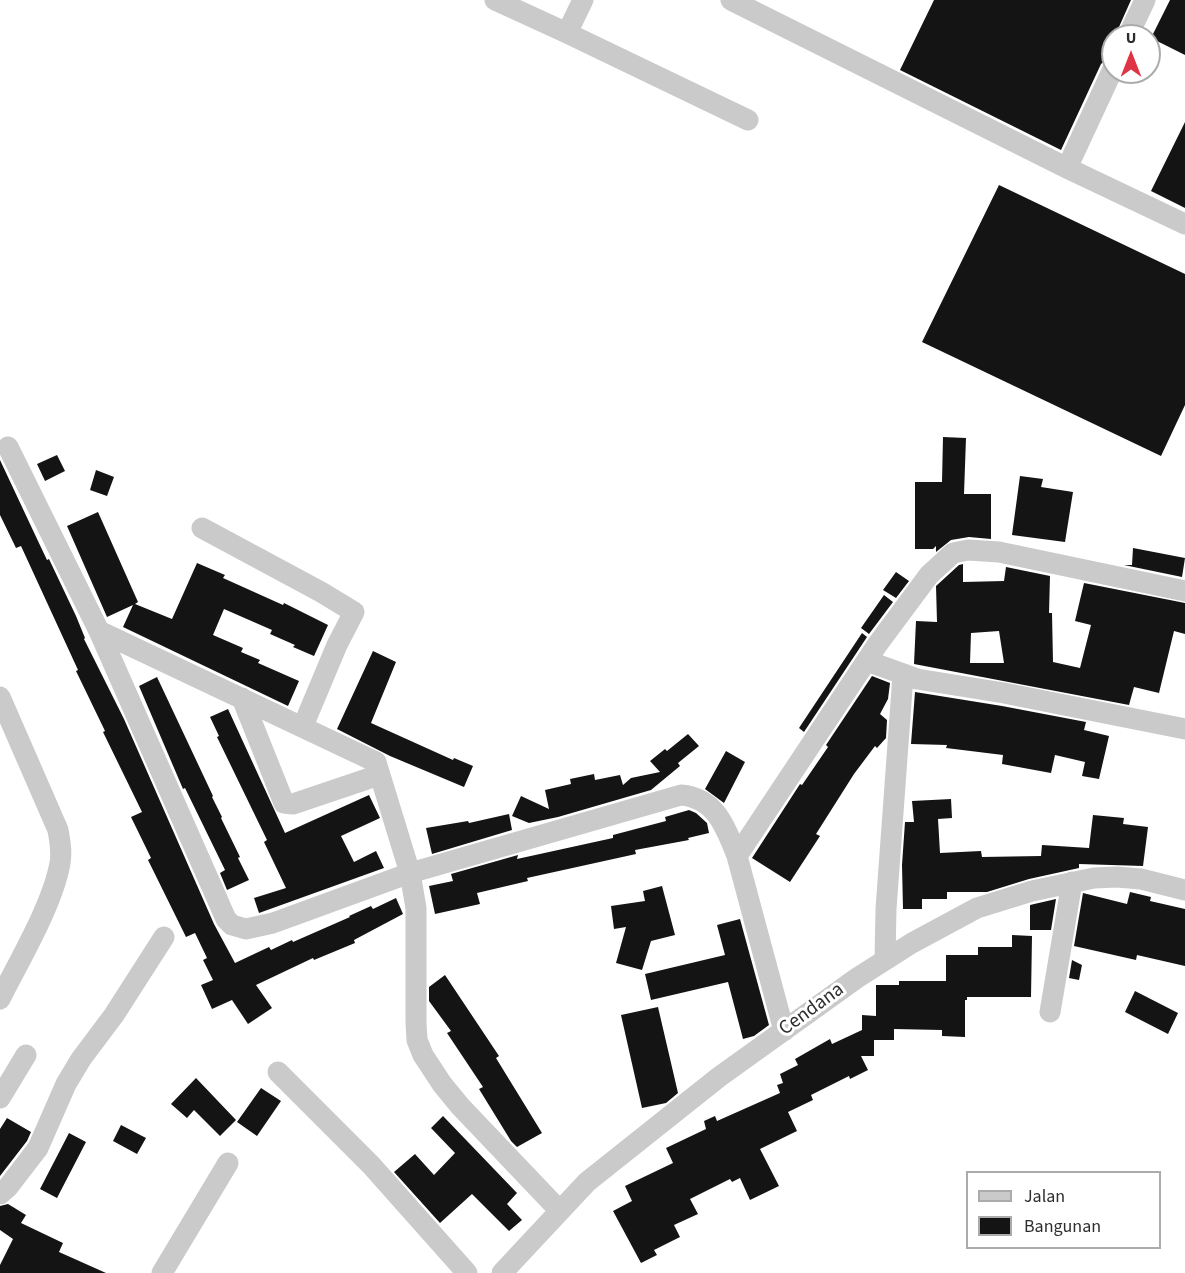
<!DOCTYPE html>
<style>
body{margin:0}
#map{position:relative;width:1185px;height:1273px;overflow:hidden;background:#fff;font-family:"Source Sans 3",sans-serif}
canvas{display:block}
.legend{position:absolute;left:966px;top:1171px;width:195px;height:78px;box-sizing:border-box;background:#fff;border:2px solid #ababab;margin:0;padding:8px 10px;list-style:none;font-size:18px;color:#2d2d2d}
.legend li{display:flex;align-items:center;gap:12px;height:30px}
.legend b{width:30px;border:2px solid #ababab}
.north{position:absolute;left:1101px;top:24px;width:60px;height:60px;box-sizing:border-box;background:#fff;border:2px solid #ababab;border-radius:50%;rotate:0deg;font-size:16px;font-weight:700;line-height:24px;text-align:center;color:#2d2d2d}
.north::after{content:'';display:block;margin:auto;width:21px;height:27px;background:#de3443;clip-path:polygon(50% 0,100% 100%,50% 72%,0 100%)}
</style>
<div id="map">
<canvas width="1185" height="1273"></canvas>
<ul class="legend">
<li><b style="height:8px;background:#cacaca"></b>Jalan</li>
<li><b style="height:16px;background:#141414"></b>Bangunan</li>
</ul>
<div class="north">U</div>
</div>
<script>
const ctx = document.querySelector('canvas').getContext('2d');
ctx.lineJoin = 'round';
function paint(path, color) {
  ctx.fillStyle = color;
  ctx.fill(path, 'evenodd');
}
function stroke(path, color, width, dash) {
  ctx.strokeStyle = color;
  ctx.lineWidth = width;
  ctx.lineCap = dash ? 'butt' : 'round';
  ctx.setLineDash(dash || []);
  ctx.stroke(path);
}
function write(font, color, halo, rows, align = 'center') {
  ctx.font = font + ' "Source Sans 3",sans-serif';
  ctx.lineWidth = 6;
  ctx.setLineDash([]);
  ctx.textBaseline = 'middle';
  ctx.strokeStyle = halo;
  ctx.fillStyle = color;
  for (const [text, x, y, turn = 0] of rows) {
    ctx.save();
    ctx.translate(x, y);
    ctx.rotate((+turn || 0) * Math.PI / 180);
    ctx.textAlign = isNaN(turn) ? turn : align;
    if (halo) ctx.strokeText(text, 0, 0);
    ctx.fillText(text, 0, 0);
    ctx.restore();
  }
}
const building = new Path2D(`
 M934,0h197l-16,36h-2v12l-5,10 -7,6 -40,86 -161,-80z
 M1170,0h15v55l-34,-17z
 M1185,122v86l-34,-17z
 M999,185l186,89v131l-24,51 -239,-114z
 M943,437l23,1 -2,56h27v45l-22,-2 -18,3 -15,12v-6l-3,3h-18v-67h27z
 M57,455l8,16 -20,10 -8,-17z
 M0,460l38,81 9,19 2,-1 27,57 9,22 -1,1 40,80 90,205 21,39 34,-16 2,3 21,-10 1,2 57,-25 -1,-1 22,-10 2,3 23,-11 7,16 -49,26 1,3 -41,17 -1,-2 -57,27 16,23 -24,16 -16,-24 -20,9 -11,-24 12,-5 -10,-20 4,-2 -12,-25 -9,4 -38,-77 3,-2 -20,-41 11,-5 -39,-80 2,-1 -29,-60 2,-1 -57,-124 -5,2 -16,-33z
 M96,470l18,7 -7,19 -17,-6z
 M1020,476l23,3 -2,8 32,5 -8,50 -53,-7z
 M98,512l40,90 -3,2 37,15 25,-56 28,12 -2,3 60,27 1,-2 44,22 -14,31 -21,-9 2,-2 -25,-11 2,-4 -48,-21 -11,26 30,13 -2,4 19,8 -2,3 41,18 -11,25 -165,-79 10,-22 -26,12 -40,-91z
 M1133,548l52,10 -3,19 -58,-12h8z
 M963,564v18l41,-1 2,-14 44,9 -1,37h3l1,49 27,6 11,-43 -16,-4 9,-38 101,20v31l-11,-3 -15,62 -25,-6 -5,18 -215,-41 2,-43 21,1 -1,-36 23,-21zM999,631l5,32h-34l1,-30z
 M896,572l13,9 -13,17 -13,-8z
 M884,595l9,7 -24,32 -8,-6z
 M862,633l5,4 -63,95 -5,-4z
 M373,651l23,11 -25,61 82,37 1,-2 19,8 -9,21 -74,-31 -53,-27z
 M872,676l18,7 -2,16 -8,15 7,6 -1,18 -9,10 -2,-2 -21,28 -38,60 4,2 -30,46 -38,-24 48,-74 2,1 26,-38 -2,-2z
 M157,677l56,119 -1,1 10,20 -1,1 19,39 -2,1 11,22 -22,10 -7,-17 5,-3 -40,-82 -2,1 -44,-103z
 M915,692l87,14 84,16 -2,8 25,6 -10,43 -17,-3 3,-14 -30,-7 -4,18 -49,-9 1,-9 -57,-7 1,-3 -36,-1z
 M228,709l57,124 84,-38 11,23 -39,18 13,26 22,-11 8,17 -125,45 -5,-15 32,-10 -22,-46 3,-2 -50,-103 2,-1 -9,-19z
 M688,734l11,12 -21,17 2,3 -29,24 -93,27 -29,6 -17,-7 9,-20 28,13 -4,-19 26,-6 -1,-5 24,-5 1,6 25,-5 3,10 8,-7 29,-6 -10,-11 15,-12 2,2z
 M726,751l19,11 -21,41 -19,-14z
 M951,799l1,19 -14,1 2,34 41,-2 1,6 59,-1 1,-11 47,3 4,-33 31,3 -1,6 25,3 -5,39 -64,-2v4l-50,11 -42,13h-40v7h-25v10h-19l-1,-44 3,-43h9l-2,-21z
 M689,810l7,3 11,10 2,10 -21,5 1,2 -54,10 1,4 -109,24 1,3 -51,12 3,11 -45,10 -6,-28 24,-5 -2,-7 67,-19 -1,4 96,-21v-3l53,-14 -1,-4z
 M509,814l3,16 -80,24 -6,-26 42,-7 1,2z
 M662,886l13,49 -24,6 -9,29 -26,-7 10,-36 -12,2 -3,-23 34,-5 -2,-10z
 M1130,892l21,5 -1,4 35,8v57l-48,-11 -1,5 -62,-14 9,-53 44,11z
 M1056,899l-5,31h-21v-25z
 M740,919l29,106 -15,11 -11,3 -15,-57 -77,18 -6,-26 80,-19 -8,-30z
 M1012,935l20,1 -1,61h-64v3h-2v37l-23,-1v-6l-48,-1v11h-20v16h-13l7,14 -18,9 -1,-3 -38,19 2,5 -25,12 9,19 -37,18 19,37 -29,14 -10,-22 -8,4 -2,-3 -40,20 8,15 -24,11 6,12 -26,13 3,5 -16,8 -28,-52 19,-10 -7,-15 48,-23 -7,-15 40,-19 -2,-8 11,-5 2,5 63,-28 -3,-8 6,-2 -3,-9 18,-9 -3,-6 35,-20 2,5 30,-14v-15l14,1v-31h23v-4h47v-26h32v-8h34z
 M1072,960l10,5 -3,15 -10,-2z
 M445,975l54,81 -3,2 46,75 -25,14 -6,-6 -32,-52 4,-2 -36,-54 4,-2 -22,-30v-14z
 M1135,991l43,22 -10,21 -43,-22z
 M658,1007l20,86 -12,10 -24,5 -21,-93z
 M196,1078l40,42 -16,16 -26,-26 -7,8 -16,-14z
 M261,1088l20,13 -24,35 -20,-14z
 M443,1116l74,77 -10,11 15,16 -13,11 -37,-37 -32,29 -46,-51 21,-18 19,21 21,-22 -24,-25z
 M7,1118l24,14 -4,9 -27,35v-47z
 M121,1125l25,13 -9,16 -24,-13z
 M69,1133l17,9 -29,56 -17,-9z
 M8,1204l18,11 -5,8 42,20 -4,9 47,21h-106v-8l13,-26 -13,-9v-24z`);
const minor = new Path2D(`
 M495,0l72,33 181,87
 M731,0l336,168 118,56
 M567,33l16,-33
 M1128,36l17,-36
 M1067,168l46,-99
 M8,447l91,184 127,288 6,6 14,4 27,-6 137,-50 271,-78c35,3 45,33 56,61l47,175
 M202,528l119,64 33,20 -17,33 -34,81
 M99,631l277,131 34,111 6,35v115l1,17 6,15 19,29 18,22 99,104
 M867,661l50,18 87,14 181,36
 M0,697l58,133c2,11 4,22 2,33 -7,41 -41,98 -60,136
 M242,698l42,105 9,1 86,-29
 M737,856l140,-211 52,-70 24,-22 15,-3 31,2 186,39
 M885,959l1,-50 17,-234
 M1050,1012l22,-130
 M278,1072l93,93 96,108
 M0,1098l26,-43
 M0,1194l8,-7 30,-39 28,-64 15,-25 33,-44 50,-78
 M162,1273l66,-110
 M502,1273l85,-91 132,-105 138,-99 55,-35 65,-35 55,-17 62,-13 23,-1 24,2 44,11`);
const streetNames = [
 ["Cendana",812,1010,-36]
];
paint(building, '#141414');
stroke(minor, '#cacaca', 21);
write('20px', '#2d2d2d', '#fff', streetNames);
</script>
